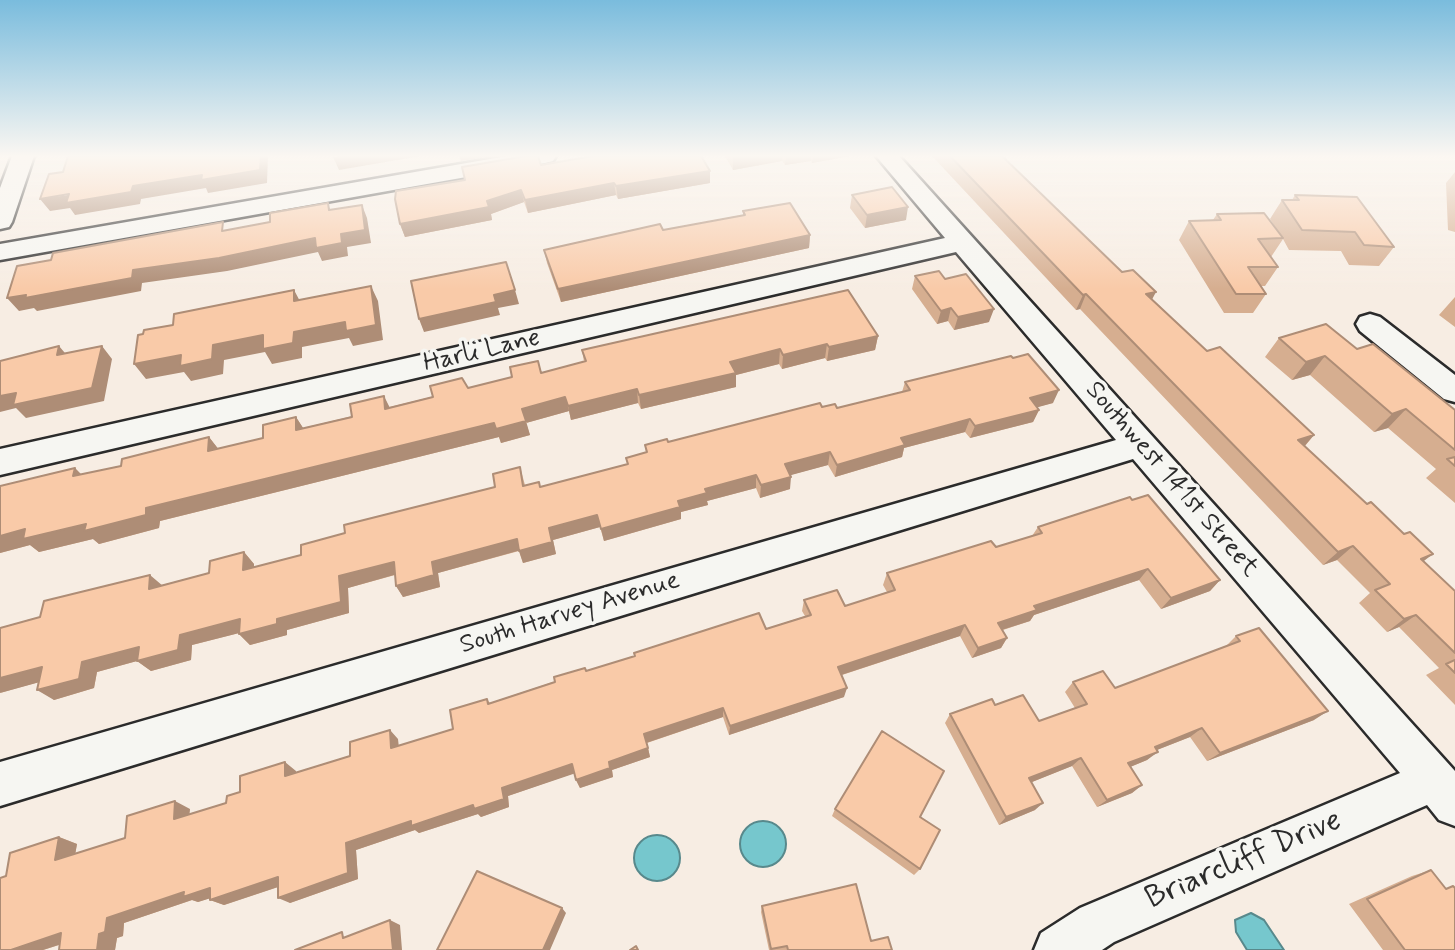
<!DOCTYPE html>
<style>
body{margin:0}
canvas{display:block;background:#f7ede3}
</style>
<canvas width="1455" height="950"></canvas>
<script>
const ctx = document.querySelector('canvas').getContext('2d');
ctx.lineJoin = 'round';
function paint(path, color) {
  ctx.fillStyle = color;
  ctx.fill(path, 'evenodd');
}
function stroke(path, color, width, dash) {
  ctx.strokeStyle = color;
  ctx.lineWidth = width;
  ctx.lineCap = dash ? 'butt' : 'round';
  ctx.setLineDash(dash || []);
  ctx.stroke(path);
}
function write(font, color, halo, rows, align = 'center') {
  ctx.font = font + ' Mynerve,sans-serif';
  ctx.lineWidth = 7;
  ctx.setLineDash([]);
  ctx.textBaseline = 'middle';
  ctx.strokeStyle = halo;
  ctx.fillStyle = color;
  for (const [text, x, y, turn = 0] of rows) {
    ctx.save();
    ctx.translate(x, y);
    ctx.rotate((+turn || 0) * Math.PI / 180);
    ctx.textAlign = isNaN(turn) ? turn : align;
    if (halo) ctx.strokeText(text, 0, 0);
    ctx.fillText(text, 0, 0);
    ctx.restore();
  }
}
const water = new Path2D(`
 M740 844a23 23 0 1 1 46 0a23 23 0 1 1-46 0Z
 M634 858a23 23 0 1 1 46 0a23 23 0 1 1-46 0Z
 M1251,913l13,7 20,30h-37l-11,-18 -1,-12z`);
const minor = new Path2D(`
 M12,156h22l-22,66 -3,5 -9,2v-41z
 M507,156h49l-3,5 -8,2 -545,97v-16z
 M876,156h23l556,615v55l-16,-6 -12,-15 -313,137 -12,8h-68l7,-17 39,-25 320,-135 -267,-314 -1133,347v-44l1116,-322 -160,-188 -956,223v-26l945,-211z
 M1370,314l10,3 75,58v27l-11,-3 -84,-68 -4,-7 4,-7z`);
const wall = new Path2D(`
 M725,156h125l-38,7 -1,-2 -26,4 -3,-4 -49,9z
 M932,156h70l120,116 85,79 107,84 -9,11 150,145v114l-29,-30 13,-7 -40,-41 -12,5 -28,-29 11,-10 -33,-33 -14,5 -243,-256 -4,1z
 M541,165l169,18 -92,16 -2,-4 -88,18 -4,-11 -33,12 1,6 -87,17 -5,-13 65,-44z
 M1455,172v60l-7,-2 -2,-47z
 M852,195l54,25 -41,8 -15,-20z
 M1295,195l99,52 -15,19 -30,-1 -8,-14 -52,-1 -6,-11 -12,18 7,10 -13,19h-4l5,8 -13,19h-29l-45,-73 10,-19 24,-1 4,-6 60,16 -7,-11 12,-19h10z
 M743,211l67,24 -1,13 -248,54 -14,-39 -3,-13 119,-20 80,-15z
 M915,276l30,3 44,43 -35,8 -6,-9 -11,3 -25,-35z
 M1455,297v30l-16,-12z
 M878,336l-3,14 -48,11 -2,-3 -43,11 -3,-5 -43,11v12l-95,22 -3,-6 -67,17 -2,-9 -43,12 4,12 -29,8 -2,-6 -339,84 -1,7 -60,16 -6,-5 -54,13 -9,-7 -30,8v-67l75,-18 6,7 40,-9 88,-29 9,12 45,-11 33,-21 7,11 165,-40 73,-15 43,-11 -2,-12z
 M1279,338l78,11 98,61v93l-29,-25 10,-9 -48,-41 -14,4 -64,-57 -18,5 -27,-23z
 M905,382l148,21 -16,4 2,3 -6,12 -63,16 -5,-6 -61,16 -2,9 -67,20 -7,-12 -38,10v14l-30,9 -4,-10 -49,13 1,4 -27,7v7l-77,22 -4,-14 -47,13 3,14 -33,9 -4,-12 -81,22 2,14 -37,10 -7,-11 -1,-11 -47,13 1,25 -62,17v5l-37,10 -11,-11v-1l-47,12 -1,15 -40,11 -14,-10 -40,11 -3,16 -40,12 -15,-18 -39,11 162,-108 47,-12 35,-21 10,12v3l47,-12 44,-22 150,-46 25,-20 5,18 15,2 87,-22 -1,-7 20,-5 -1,-8 23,-3 154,-35 15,1 65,-16z
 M1132,500l88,80 -10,11 -49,18 -22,-29 -105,35 -4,6 -27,9 4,8 -6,10 -29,10 -12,-22 -118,39 2,22 -115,38 -6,-18 -76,26 3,14 -38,13 1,7 -33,11 -4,-8 -2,-7 -66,23 1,11 -28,10 -3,-3 -59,19 -4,-3 -59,20 2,29 -68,24 -12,-16 -54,18 -14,-5v-2l-12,4 -6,-2 -68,23 -1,13 -6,2 -2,12h-56v-5l-16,5h-43l6,-74 53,-39 18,7 -2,10 50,-16 65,-29 -1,5 37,-11 14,-11 56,-21v2l54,-17 48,-17v7l55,-17 34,-30 3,4 96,-32 180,-42 39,-13 -3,-5 2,-11 41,6 42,-14 -4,-7 4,-12 109,-26 36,-11 6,-9z
 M1236,636l78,84 -107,41 -17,-24 -33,13 -10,10 -17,7 12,18 -10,8 -35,14 -25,-41 -40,16 3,28 -36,15 -54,-102 5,-9 45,-9 44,16 36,-13 -10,-16 8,-10 42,6 110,-41z
 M835,809l85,8v52l-6,6 -82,-59z
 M1431,870l15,19 9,61h-72l-34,-46 63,-28z
 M762,906l109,35 21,9h-123l-8,-38z`);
const shadedWall = new Path2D(`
 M261,156h7l-1,27 -59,10 -2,-5 -65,11 -1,5 -65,11 -5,-7 -20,3 -10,-12 93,-13z
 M342,156h79l-82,14 -6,-13z
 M459,156h34l-32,5z
 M740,156h43l-1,5 -49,9v-13z
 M786,156h25v5l-26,4z
 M813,156h37l-38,7z
 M710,171v12l-92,16 -2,-13z
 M614,183l2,12 -88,18 -3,-13z
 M521,190l3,12 -33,12 1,6 -87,17 -5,-13 87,-23z
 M362,205l5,13 4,25 -24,4 1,9 -26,5 -4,-9 -91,19 -85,12 -1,8 -104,20 -3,-3 -15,3 -12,-13 126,-28 208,-36z
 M908,207l-2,13 -41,8 2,-13z
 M810,235l-1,13 -248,54 -3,-13z
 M371,286l7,15 5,39 -30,6 -4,-8 -47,9v11l-30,6 -7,-12 -41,8 -1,14 -32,7 -7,-9 -38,7 -12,-15 79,-19 50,-10 31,-3z
 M294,290l8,15 -8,-4z
 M515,290l4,14 -21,4 2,7 -76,17 -5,-13 75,-24z
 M1156,292l-8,15 -2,-13z
 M1086,294l-6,15 -4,1 7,-15z
 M951,308l-3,13 -11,3 4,-13z
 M994,309l-5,13 -35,8 4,-13z
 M878,336l-3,14 -48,11 2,-14z
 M827,344l-2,14 -43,11 1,-14z
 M59,346l11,13 -13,-4z
 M102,346l10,13 -8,42 -78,17 -10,-10 -16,4v-16z
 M780,349l-1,15 -43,11v12l-95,22 -2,-14 91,-33z
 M1325,356l-15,19 -18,5 14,-18z
 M637,389l1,14 -67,17 -3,-14z
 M1059,390l-6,13 -29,8 6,-13z
 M384,396l7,14 -6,-1z
 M565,397l4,14 -43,12 -4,-14z
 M1406,409l-18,19 -14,4 18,-18z
 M1039,410l-6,12 -63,16 5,-12z
 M296,417l9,14 -9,-1z
 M970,419l-5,13 -61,16 -2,9 -67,20 2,-12 64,-27z
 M526,421l4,14 -29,8 -2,-6 -339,84 -1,7 -60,16 -6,-5 -54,13 -9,-7 -30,8v-17l25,-7 121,-21 348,-85z
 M1314,435l-12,14 -4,-9z
 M209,437l11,14h-12z
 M830,452l-2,13 -44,12 1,-13z
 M75,468l14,14 -16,-6z
 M756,475v13l-49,13 1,4 -27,7v7l-77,22 -3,-12 77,-28 27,-12z
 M791,477l-1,12 -30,9 1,-13z
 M597,515l3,12 -47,13 3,14 -33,9 -4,-12 30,-23z
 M517,539l4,11 -83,23 2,14 -37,10 -7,-11 36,-24z
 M1353,546l-16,14 -14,5 15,-13z
 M244,552l10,12v17l-11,-11z
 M1433,554l-17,13 5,-8z
 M394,562l7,11 -53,15 1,25 -62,17v5l-37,10 -11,-11 38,-15 62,-43z
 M1148,569l-9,11 -105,35 -4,6 -38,12 6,-10 36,-17z
 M150,575l13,11 -14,3z
 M1220,580l-10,11 -49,18 10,-11z
 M1416,615l-17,12 -12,5 17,-13z
 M240,619l11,11 -59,15 -1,15 -40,11 -14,-10 -40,11 -3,16 -40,12 -17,-10 45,-28z
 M965,625l-5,11 -125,41 3,-10z
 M1007,638l-6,10 -29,10 6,-10z
 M42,667l16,10 -58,16v-15z
 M847,688l-3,9 -115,38 1,-9z
 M723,708v9l-77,26 -2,-9z
 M1328,711l-14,9 -107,41 13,-8z
 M1202,728l-12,9 -46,18 11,-8z
 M390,730l8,9 2,18 -9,-9z
 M648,748l2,9 -38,13 1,7 -33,11 -4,-8 33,-18z
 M1158,752l-11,8 -29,12 10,-9z
 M1081,758l-9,8 -50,20 7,-8z
 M285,762l11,9v13l-11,-8z
 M572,764l4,9 -68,23 1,11 -28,10 -3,-3 -59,19 -4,-3 -59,20 2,29 -68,24 -12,-5 68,-55z
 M1142,785l-10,8 -35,14 10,-7z
 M175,801l15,8 -2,17 -14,-7z
 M1043,803l-8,7 -36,15 7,-8z
 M59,837l18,7 -4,23 -18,-7z
 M278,877l12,6 -66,22 -14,-5z
 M210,888l14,6 -26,8 -6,-2 -68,23 -1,13 -6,2 -2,12h-18l2,-16 8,-16 77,-26z
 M562,908l4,5 -16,37h-7z
 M390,920l10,5 2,25h-9z
 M61,933l19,5 -37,12h-32z`);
const building = new Path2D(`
 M68,156h193l-1,14 -59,10 1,-5 -69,11 -2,6 -65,11 3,-9 -29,5 9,-25 14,-2z
 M526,156h12l3,9 52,-9h108l9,15 -94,15 -2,-3 -89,17 -4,-10 -34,11 2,6 -89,17 -5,-25 1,-8 69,-11 -3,-13z
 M950,156h52l120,116 11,-2 23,22 -10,2 61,57 13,-4 94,88 -16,5 69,64 4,-2 33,32 6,-2 23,22 -12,5 34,32v62l-39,-38 -12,4 -29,-29 15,-6 -37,-38 -15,6 -252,-258 -3,1z
 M892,187l16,20 -41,8 -15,-20z
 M1295,195l62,2 37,50 -30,-2 -9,-13 -53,-2 -20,-30h17z
 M328,203l1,7 33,-5 3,25 -24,4 1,9 -26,5 -1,-10 -96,20 -86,12 -1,8 -107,20 1,-3 -19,3 10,-32 34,-6 2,-7 170,-31 -1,9 48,-9v-9z
 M790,203l20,32 -252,54 -14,-39 116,-26 3,6 82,-15 -2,-4z
 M1264,213l19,25 -25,1 20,28h-30l18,27h-30l-47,-73 32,-1 -4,-6z
 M506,262l9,28 -21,5 2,7 -77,17 -8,-38z
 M939,271l6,8 21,-5 28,35 -36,8 -7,-9 -10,3 -26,-35z
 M371,286l5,39 -30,6 -1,-9 -51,10 -1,11 -30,6v-14l-50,10 -1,14 -32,7 1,-11 -47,9 4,-29 5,-1 1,-4 29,-5 1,-11 120,-24v11z
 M848,290l30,46 -49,11 -2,-3 -44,11 -3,-6 -50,13 6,11 -97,22 -2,-6 -69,17 -3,-9 -43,12 4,12 -30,8 -2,-6 -348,85v7l-62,16 2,-7 -63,15 2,-10 -25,7v-50l75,-18 -2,8 48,-10 1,-7 87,-22 -1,14 55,-13v-13l33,-8v13l56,-13 -2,-13 34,-8 1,13 48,-12 -3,-11 32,-8 6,10 44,-11 -2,-10 28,-6 3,12 45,-12 -4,-11z
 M1326,324l31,25 16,-5 82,66v40l-49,-41 -14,5 -67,-58 -19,6 -27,-24z
 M59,346l-2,9 45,-9 -10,42 -79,17 3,-12 -16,3v-35z
 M1028,354l31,36 -29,8 9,12 -64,16 -5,-7 -69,19 4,7 -68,20 -7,-13 -45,12 6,13 -30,8 -5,-10 -51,14 2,4 -29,8 2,6 -79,22 -4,-14 -48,13 3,14 -33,9 -2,-12 -85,23 2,13 -38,11 -2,-24 -55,14 2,26 -64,17v5l-38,10 1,-15 -60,16 -2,15 -41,11 2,-14 -57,15 -3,17 -42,11 5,-23 -42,11v-50l40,-11 4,-16 106,-26 -1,14 60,-16 1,-12 34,-9 -1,18 58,-15v-10l44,-12 -1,-8 151,-38 -2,-13 27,-7 3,19 16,-4 1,5 88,-23 -2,-6 21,-6 -2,-7 22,-6 1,3 152,-39 2,4 13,-3 2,4 73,-18 -5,-8 106,-26 2,2z
 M1455,457v9l-8,-7z
 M1148,495l72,85 -49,18 -23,-29 -114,37 3,4 -39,13 9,15 -29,10 -13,-23 -127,42 9,21 -117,38 -7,-18 -79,26 4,14 -39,14 1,6 -34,12 -4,-16 -70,24 2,11 -30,10 -1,-4 -62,21v-5l-65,22 2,30 -70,25v-21l-68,23v-12l-27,9 1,-5 -77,26 -2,14 -6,2 -2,16h-38l2,-17 -50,17h-11v-72l6,-2 4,-23 49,-16 -4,23 70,-22 2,-22 48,-15 -1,18 52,-16 1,-7 13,-4v-16l45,-14v14l65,-20v-14l40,-12 1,18 62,-19 -3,-19 37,-11 1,5 67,-22 -1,-5 31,-9 1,3 49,-15 -1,-3 125,-40 7,16 45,-14 -7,-15 33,-10 8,16 50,-16 -8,-17 104,-32 5,6 46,-14 -4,-6 92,-30 2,3z
 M1259,628l69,83 -108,42 -18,-25 -47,19 3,5 -30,11 14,22 -35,15 -26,-42 -52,20 14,25 -37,14 -56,-103 42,-15 3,6 28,-10 16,26 48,-17 -14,-22 30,-11 12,17 125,-47 -4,-5z
 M1455,660v13l-9,-9z
 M882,731l62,40 -24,46 20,13 -20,39 -85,-60z
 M1431,870l15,19 7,-3 2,2v62h-50l-38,-51z
 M477,871l85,37 -19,42h-106z
 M856,884l15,57 17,-4 4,13h-104l-1,-4 -16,3 -9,-43z
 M390,920l3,30h-98l47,-18 1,6z
 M636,946l2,4h-8z`);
const streetNames = [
 ["Harli Lane",482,352,-13],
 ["Southwest 141st Street",1171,480,49],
 ["South Harvey Avenue",570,614,-17]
];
const nearStreetnames = [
 ["Briarcliff Drive",1244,861,-23]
];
paint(water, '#76c7cd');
stroke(water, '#58898c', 2);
stroke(minor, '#2b2b2b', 5);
paint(minor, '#f6f6f2');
paint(wall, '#d6ae90');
paint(shadedWall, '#ae8d76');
paint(building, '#f9caa8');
stroke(building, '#ae8d76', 2);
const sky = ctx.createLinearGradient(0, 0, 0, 289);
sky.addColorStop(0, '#7abcdd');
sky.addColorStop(0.54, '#fbf7f2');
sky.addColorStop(1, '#fbf7f200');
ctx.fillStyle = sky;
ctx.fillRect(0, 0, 1455, 289);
write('26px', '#2b2b2b', '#f6f6f2', streetNames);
write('32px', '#2b2b2b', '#f6f6f2', nearStreetnames);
</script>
